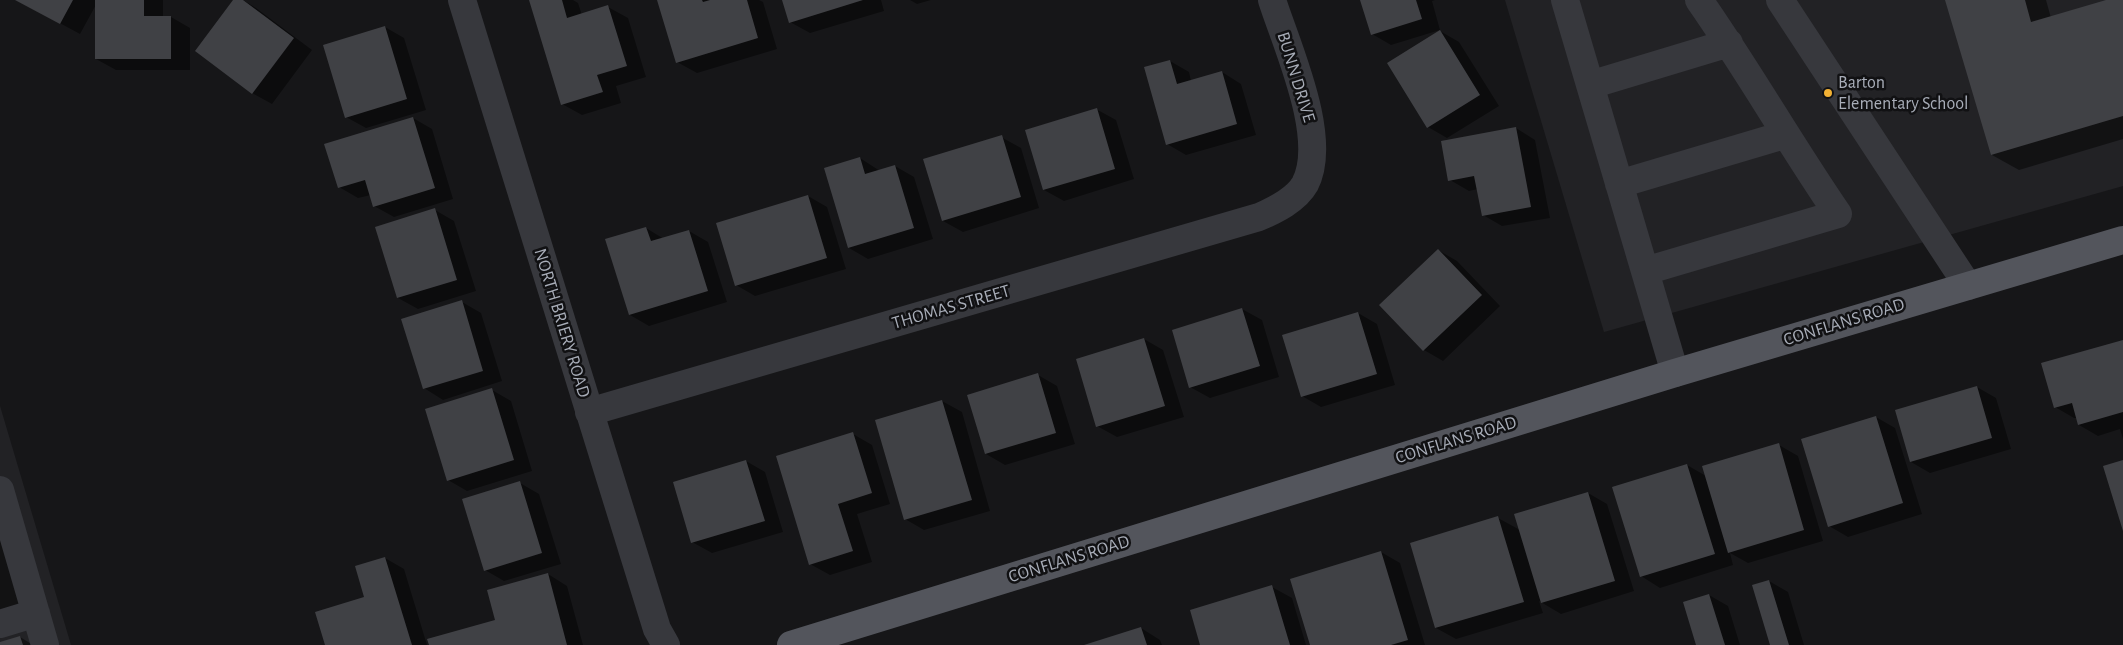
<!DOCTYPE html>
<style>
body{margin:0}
canvas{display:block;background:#161618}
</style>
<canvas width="2123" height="645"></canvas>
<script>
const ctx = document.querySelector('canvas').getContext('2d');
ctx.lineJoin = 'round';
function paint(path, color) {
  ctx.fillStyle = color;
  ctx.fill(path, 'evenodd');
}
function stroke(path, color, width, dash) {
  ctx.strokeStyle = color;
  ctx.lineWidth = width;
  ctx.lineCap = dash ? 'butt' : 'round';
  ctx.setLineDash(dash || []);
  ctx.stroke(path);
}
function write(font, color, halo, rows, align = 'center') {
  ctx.font = font + ' "Alegreya Sans",sans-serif';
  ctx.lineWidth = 5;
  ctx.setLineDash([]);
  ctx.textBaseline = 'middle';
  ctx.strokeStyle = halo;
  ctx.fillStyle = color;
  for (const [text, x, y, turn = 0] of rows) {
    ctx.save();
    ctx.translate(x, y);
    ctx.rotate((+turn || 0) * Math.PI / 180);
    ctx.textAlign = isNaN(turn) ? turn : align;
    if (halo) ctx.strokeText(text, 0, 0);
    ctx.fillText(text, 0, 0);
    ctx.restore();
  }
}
const built = new Path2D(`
 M1505,0h618v186l-519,146z
 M0,406l71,239h-71z`);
const shadow = new Path2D(`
 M17,0h146v17h8l19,11v42h-74l-20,-11 1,-56 -17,31z
 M235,0h8l13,8 56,42 -40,54 -20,-11z
 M531,0h42l5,3 4,12 26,-8 20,11 18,59 -30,9 5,17 -39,12 -20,-11z
 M658,0h101l4,2 14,47 -80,24 -20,-11z
 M784,0h97l3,11 -74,22 -20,-11z
 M910,0h21l-14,4z
 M1362,0h73l-3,1 8,29 -49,15 -19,-11z
 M1946,0h100l5,18 60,-18h12v139l-104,31 -27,-15z
 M385,27l19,11 22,72 -60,18 -20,-11z
 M1440,31l19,11 40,64 -52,32 -19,-11z
 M1170,61l19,11 2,9 31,-9 19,12 15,51 -70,20 -19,-11z
 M1096,109l20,11 18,59 -70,22 -20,-11 -18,-60z
 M413,118l19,11 21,70 -59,18 -20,-11 -3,-11 -13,3 -19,-11z
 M1516,128l19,12 15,78 -48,8 -19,-11 -5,-26 -9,2 -19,-11z
 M1001,137l20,11 18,60 -76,24 -20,-11z
 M860,158l20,13 15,-5 19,11 19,62 -65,20 -19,-11z
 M808,196l19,11 19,62 -91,27 -19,-11z
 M435,210l19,11 22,70 -58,18 -20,-11 -21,-71z
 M646,228l18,11 25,-8 19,11 19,60 -78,24 -19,-11z
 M1438,250l19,11 43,45 -57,55 -19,-11z
 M462,302l19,11 21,68 -59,19 -19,-12z
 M1242,309l20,11 17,57 -69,21 -20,-11z
 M1358,313l19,11 18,61 -74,22 -19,-11z
 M1144,339l19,11 21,67 -67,20 -20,-11z
 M2123,341v98l-3,-10 -22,7 -19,-11 -2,-7h-3l-19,-11z
 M1038,375l19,11 18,58 -70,21 -19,-11z
 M1977,387l19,11 15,51 -81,24 -19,-11z
 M492,390l19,11 21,70 -65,20 -19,-11z
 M942,401l20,11 28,99 -66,19 -19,-11 -29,-98z
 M1876,417l19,11 27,86 -74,23 -19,-11z
 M853,434l19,11 18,59 -33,10 15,48 -42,13 -20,-11z
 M1779,445l19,11 25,85 -75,22 -18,-10 3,12 -73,23 -19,-12 46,-111 19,11z
 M746,461l19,11 18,60 -71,21 -20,-11z
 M520,483l19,11 22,70 -57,17 -19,-11z
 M1588,493l19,11 27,87 -73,23 -22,-13 4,12 -87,26 -20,-11 -24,-85 86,-25 22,12z
 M0,509l34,102 -34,11z
 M1381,552l19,11 25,82h-114z
 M385,558l19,11 23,76h-101l40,-47z
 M548,574l19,12 16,59h-153l67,-24z
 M1769,581l19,11 16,53h-33z
 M1272,587l20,11 14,47h-105z
 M1709,595l19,11 12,39h-42z
 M1141,628l19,12 2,5h-75z
 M20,637l13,8h-33v-1z`);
const building = new Path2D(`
 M15,0h58l-13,24z
 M95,0h49v16h27v43h-76z
 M233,0h10l51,38 -42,56 -57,-43z
 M529,0h33l5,18 41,-13 19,61 -30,9 6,17 -42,13z
 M657,0h45l1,2 7,-2h37l11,38 -82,25z
 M782,0h81l-74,23z
 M1360,0h56l6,19 -51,16z
 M1945,0h80l6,22 75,-22h17v116l-132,39z
 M385,26l22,73 -62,19 -22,-73z
 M1440,30l40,65 -53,33 -40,-65z
 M1170,60l7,24 45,-13 15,53 -71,21 -22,-78z
 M1097,108l18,61 -72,21 -18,-60z
 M413,117l22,71 -62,19 -8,-27 -27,8 -14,-44z
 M1516,127l15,80 -49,9 -8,-40 -26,5 -7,-40z
 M1002,135l19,62 -79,24 -19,-62z
 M860,157l5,17 30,-9 19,63 -66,20 -24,-80z
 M808,195l19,63 -92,28 -19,-63z
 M435,208l22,72 -60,18 -22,-71z
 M646,227l5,14 38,-11 19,61 -79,24 -24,-76z
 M1438,249l44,46 -59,56 -44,-46z
 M462,300l21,71 -60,18 -22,-70z
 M1242,308l18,58 -71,22 -17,-58z
 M1358,312l19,62 -76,23 -19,-62z
 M1144,338l21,68 -69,21 -20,-68z
 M2123,340v72l-45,13 -6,-22 -18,5 -13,-45z
 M1038,373l18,60 -71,21 -18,-59z
 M1977,386l15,52 -82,24 -15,-52z
 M492,388l22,72 -67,21 -22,-72z
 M942,400l30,100 -68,20 -29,-100z
 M1876,416l27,87 -75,24 -27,-88z
 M853,432l19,61 -34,11 15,47 -44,14 -33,-109z
 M1779,443l25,87 -76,23 -26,-87z
 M746,460l19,61 -74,22 -18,-61z
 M2123,460v71l-20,-65z
 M1687,464l28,90 -75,23 -28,-90z
 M520,481l22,72 -58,18 -22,-72z
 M1588,492l27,89 -74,22 -27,-89z
 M1498,516l26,86 -89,26 -25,-85z
 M1381,551l27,89 -17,5h-81l-20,-66z
 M385,557l27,88h-87l-10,-33 49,-15 -9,-31z
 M548,573l19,72h-138l-2,-6 68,-19 -8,-30z
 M1769,580l20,65h-19l-18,-60z
 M1272,585l18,60h-90l-10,-35z
 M1709,594l16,51h-29l-13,-43z
 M1141,627l6,18h-63z
 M20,636l3,9h-23v-3z`);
const minor = new Path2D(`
 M462,0l195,629 9,16
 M1565,0l110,373
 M1780,0l188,286
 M1590,85l139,-42
 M1619,184l165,-49
 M1645,271l193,-57c-48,-70 -90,-144 -139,-214
 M589,412l670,-195c16,-7 37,-17 46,-33 24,-46 -18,-137 -33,-184
 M0,490l45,155
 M0,624l36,-11`);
const major = new Path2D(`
 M791,645l884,-272 448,-133`);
const markers = [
 [1828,93,5,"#f2b134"]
];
const streetNames = [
 ["BUNN DRIVE",1296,77,73],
 ["THOMAS STREET",951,307,-16],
 ["CONFLANS ROAD",1844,322,-17],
 ["NORTH BRIERY ROAD",562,323,73],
 ["CONFLANS ROAD",1456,440,-17],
 ["CONFLANS ROAD",1069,559,-17]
];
const poiNames = [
 ["Barton",1838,83],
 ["Elementary School",1838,104]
];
paint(built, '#222225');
paint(shadow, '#0007');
paint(building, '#404145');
stroke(minor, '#37383d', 28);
stroke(major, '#53555c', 28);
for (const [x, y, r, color] of markers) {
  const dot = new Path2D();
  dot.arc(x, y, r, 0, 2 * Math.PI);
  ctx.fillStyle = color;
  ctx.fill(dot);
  stroke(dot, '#111113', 2);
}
write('18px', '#a8adb8', '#111113', streetNames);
write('18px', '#a8adb8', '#111113', poiNames, 'left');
</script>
